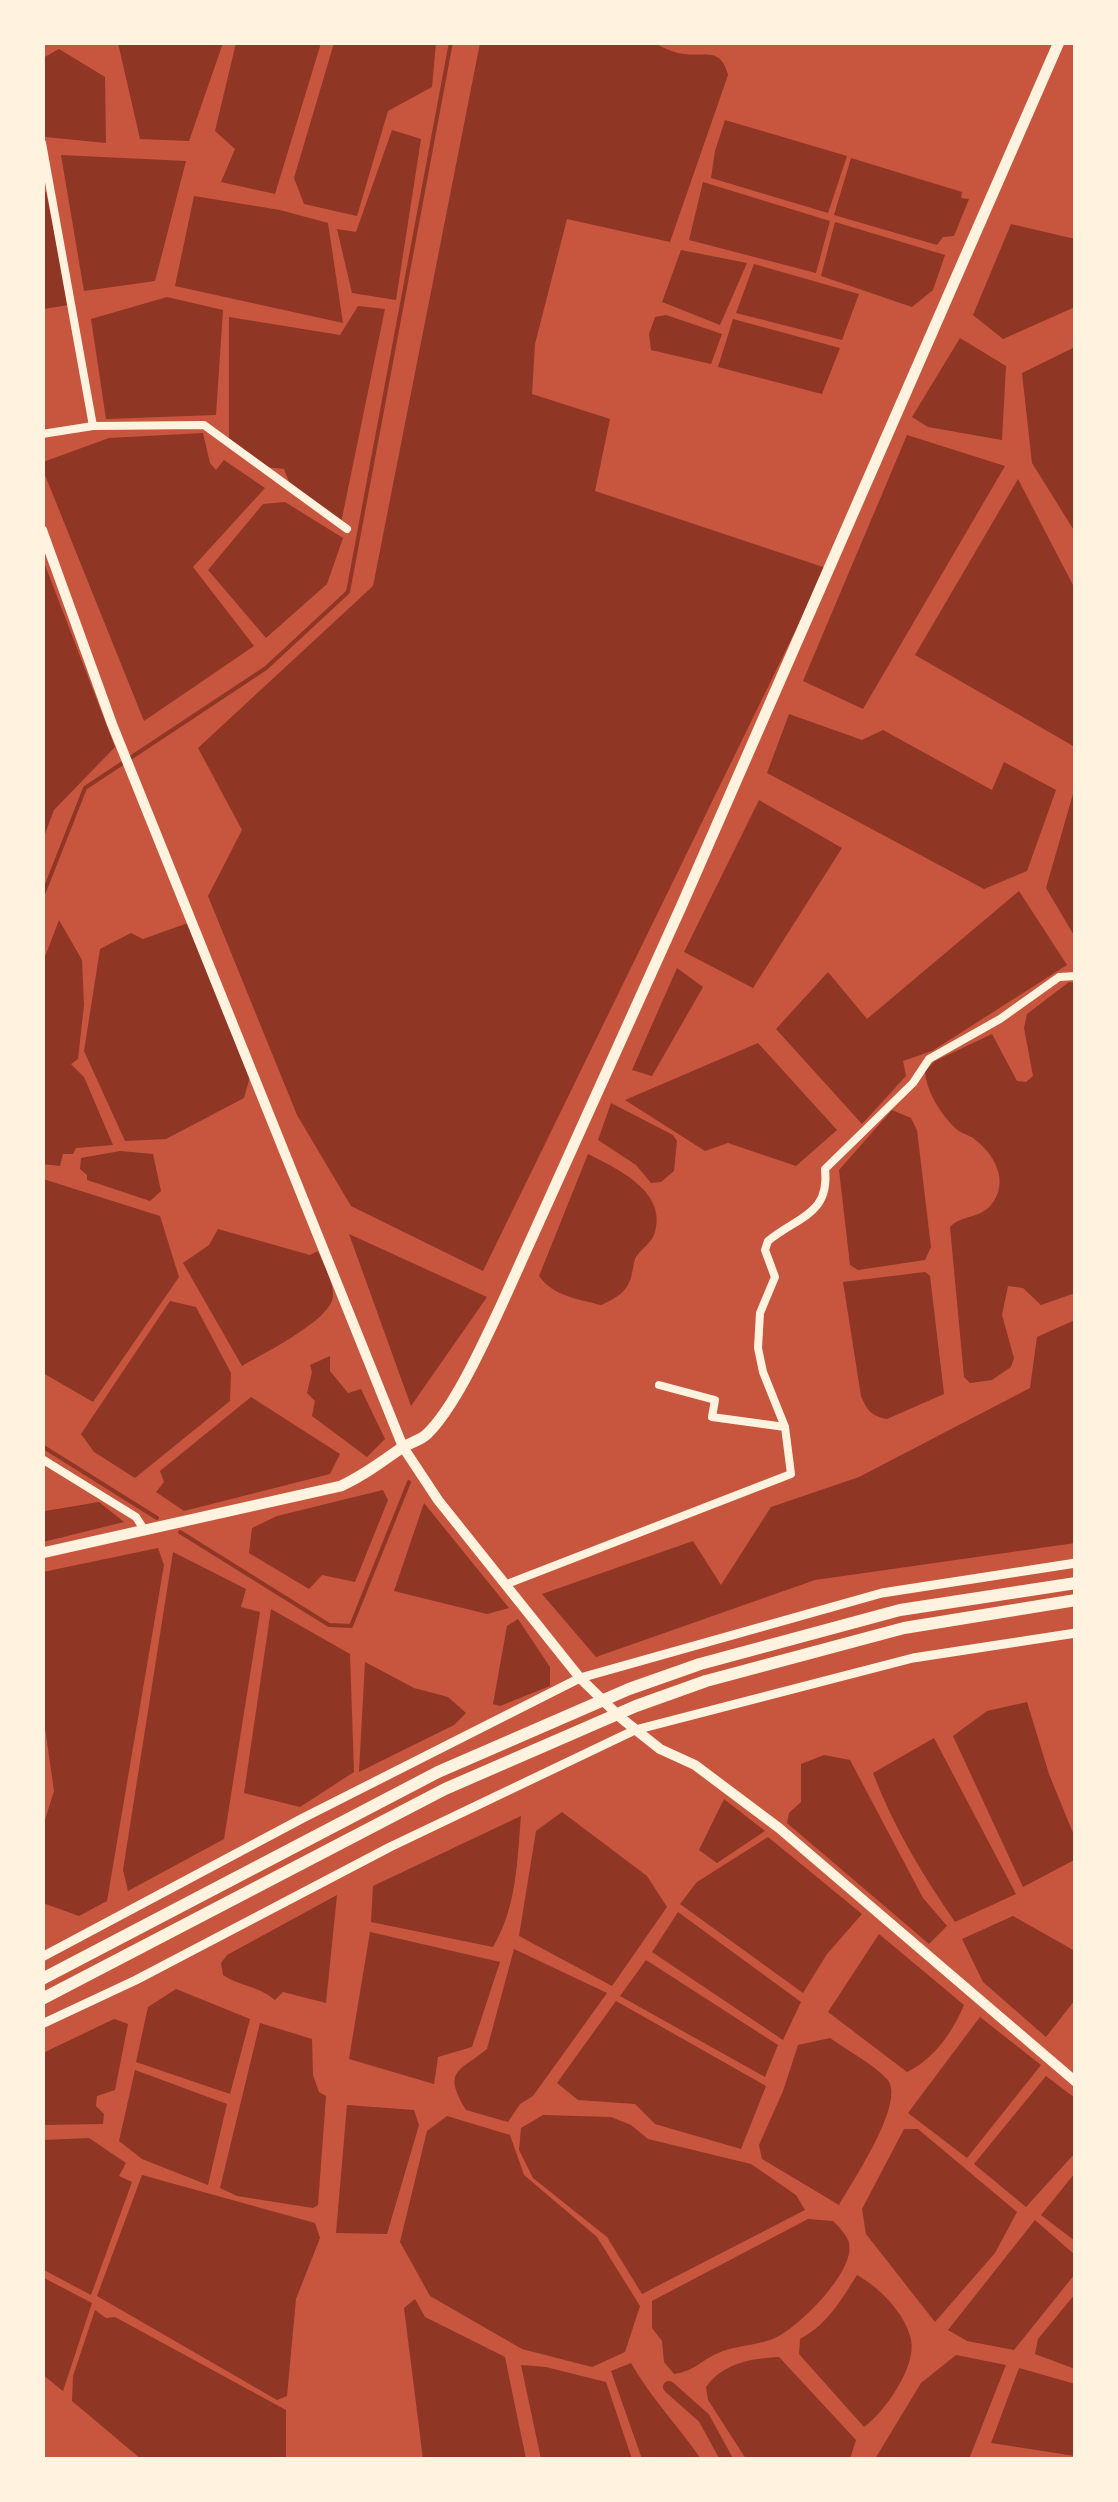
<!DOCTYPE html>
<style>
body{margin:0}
#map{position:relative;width:1118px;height:2502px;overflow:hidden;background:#c8553d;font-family:"Alegreya Sans",sans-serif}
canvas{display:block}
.frame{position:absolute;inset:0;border:45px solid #fff3e0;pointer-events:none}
</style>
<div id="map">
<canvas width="1118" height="2502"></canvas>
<div class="frame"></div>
</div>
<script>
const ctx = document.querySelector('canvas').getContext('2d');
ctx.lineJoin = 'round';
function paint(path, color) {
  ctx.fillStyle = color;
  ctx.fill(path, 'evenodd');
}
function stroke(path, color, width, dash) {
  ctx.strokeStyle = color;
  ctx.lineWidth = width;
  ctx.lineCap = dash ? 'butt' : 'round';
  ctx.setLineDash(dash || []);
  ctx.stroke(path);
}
const water = new Path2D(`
 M118,43h105l-34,98 -49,-2z
 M236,43h85l-46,151 -54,-12 14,-33 -20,-18z
 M334,43h102l-4,44 -44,24 -31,105 -53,-12 -10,-26z
 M480,43h173c8,3 17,8 25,10 25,6 42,-9 50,22l-58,167 -103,-23 -32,125 -3,50 78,25 -15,72 231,77 -343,703 -132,-65 -54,-91 -89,-219 34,-66 -44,-82 175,-162z
 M59,49l46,28 1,66 -61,-6 -2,-79z
 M725,120l122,36 -19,57 -117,-35 4,-27z
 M392,130l29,9 -25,161 -44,-7 -15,-64 19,3z
 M61,155l125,6 -31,120 -71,10z
 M851,158l111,34 -1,6 8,1 -15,37 -11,1 -6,8 -103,-30z
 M703,182l127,39 -14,52 -127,-33z
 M46,192l23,113 -26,4 -1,-116z
 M194,196l86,14 48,13 15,100 -168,-37z
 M835,222l110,33 -12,35 -21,17 -91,-31z
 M1011,224l64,15v68l-72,32 -30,-24z
 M681,250l66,13 -27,62 -58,-23z
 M754,264l105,30 -17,46 -106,-27z
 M167,297l56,13 -7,105 -110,4 -15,-100z
 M358,306l27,3 -44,214 -49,-33 -8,-21 -20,-2 -35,-26v-124l111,18z
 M666,315l56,19 -11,30 -60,-14 -2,-16 6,-17z
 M733,319l107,29 -18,46 -104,-27z
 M960,338l46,28 -4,74 -74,-13 -16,-10z
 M1075,347v185l-43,-69 -10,-90z
 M203,433l7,30 6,7 8,-10 41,28 -72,79 61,79 -110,75 -101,-251v-8l66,-24z
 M907,435l98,31 -142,243 -60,-28z
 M1018,479l57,110v158l-160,-92z
 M285,502l58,36 -16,46 -61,54 -58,-68 55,-66z
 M43,560l72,187 -61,63 -11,29z
 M789,714l73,26 21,-10 109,60 12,-28 52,28 -29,81 -43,18 -217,-116z
 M1075,787v150l-29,-49z
 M759,800l83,48 -89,140 -69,-36z
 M1019,891l48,74 -135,86 -29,10 3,15 -44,48 -86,-95 52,-57 39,47z
 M59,920l23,40 2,45 -6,54 -7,5 13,13 29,68 -37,3 -3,6h-10l-3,12 -18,-2 1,-202z
 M188,923l62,154 -6,21 -78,41 -41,2 -41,-90 16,-102 31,-16 12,6z
 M677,968l26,19 -51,89 -20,-6z
 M1069,982l6,1v310l-34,12 -18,-17 -15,-2 -6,29 12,43 -3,9 -19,13 -22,3 -6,-6 -14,-150c11,-12 29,-8 41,-22 19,-23 4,-51 -18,-67 -7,-4 -15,-6 -20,-12 -14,-15 -27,-36 -28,-55l10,-10 57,-27 25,47 9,1 7,-6 -9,-48 3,-14z
 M758,1043l79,87 -41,36 -68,-23 -23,8 -80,-51z
 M611,1103l62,32 4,6 -3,30 -13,11 -10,1 -15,-18 -38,-25z
 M892,1110l19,8 6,12 14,117 -6,13 -67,10 -8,-5 -11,-95z
 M120,1151l33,3 8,37 -11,10 -63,-21v-5l-7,-6 1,-11z
 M588,1154c28,14 79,37 67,78 -3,11 -13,16 -19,25 -3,6 -2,9 -4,16 -3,18 -15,25 -31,32 -23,-6 -48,-9 -62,-29z
 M43,1179l117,37 19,61 -86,125 -50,-29z
 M218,1229l92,26 8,-4c5,13 16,31 15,45 -1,24 -71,58 -91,70l-59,-103 26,-18z
 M349,1234l138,63 -76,109z
 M925,1272l5,4 14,118 -57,25c-16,-3 -20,-9 -26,-23l-18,-114z
 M170,1301l26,6 35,66 -1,28 -95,77 -41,-26 -13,-18z
 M1075,1320v223l-260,37 -219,77 -54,-63 151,-53 28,44 50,-78 88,-30 171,-89 7,-51z
 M330,1356v15l18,22 13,-4 24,50 -18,18 -55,-41 3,-15 -8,-8 5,-21 -2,-7z
 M251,1397l89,57 -10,20 -146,37 -28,-19 8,-10 -4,-11z
 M383,1490l5,10 -33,82 -33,-7 -13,14 -60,-36 3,-25 25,-12z
 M99,1502l25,20 -81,20 2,-31z
 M424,1503l85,105 -22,6 -93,-23z
 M158,1548l6,17 -57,336 -28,15 -36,-13v-77l11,-35 -11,-77v-142z
 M173,1552l73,37 -5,18 19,5 -36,227 -96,52 -5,-21z
 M271,1609l79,45 4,118 -54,35 -56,-14z
 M518,1619l32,48v19l-50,20 -7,-2 14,-78z
 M365,1662l49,26 34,9 18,16 -12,12 -95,47z
 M1027,1702l22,72 26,64 1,21 -53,28 -70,-151 34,-25z
 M934,1738l82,156 -61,28c-32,-46 -62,-96 -82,-149z
 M824,1755l26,5 73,138 24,28 -18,18 -142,-121 2,-10 12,-11v-38z
 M724,1799l41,32 -48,32 -18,-13z
 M562,1812l85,64 20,31 -55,79 -93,-50 17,-105z
 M521,1816c-4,46 -4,90 -28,131l-122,-25 2,-36z
 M768,1837l94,77 -35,40 -24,39 -123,-89 17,-22z
 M337,1895l-11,108 -43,-11 -8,8c-18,-15 -34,-13 -52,-25l-2,-12 6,-8z
 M678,1912l123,90 -18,38 -131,-88z
 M1013,1916l62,35v49l-29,37 -63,-55 -21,-43z
 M370,1932l130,30 -28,85 -34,10 -4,27 -85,-25z
 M879,1934l85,71c-12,28 -30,54 -57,67l-79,-60z
 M514,1949l93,44 -74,103 -13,8 -12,18 -42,-12c-24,-40 -7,-38 21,-61z
 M646,1960l132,85 -13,32 -145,-81z
 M176,1989l74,30 -20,75 -94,-32 12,-55z
 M616,2001l150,85 -25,63 -86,-25 -20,-20 -57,-4 -21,-17z
 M980,2017l61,48 -74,93 -59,-45z
 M114,2019l14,5 -13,66 -18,6 -1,10 8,8 -1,10 -60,1v-72z
 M260,2023l52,16 1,36 6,17 7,4 -8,109 -5,3 -76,-12 -17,-8z
 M830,2038c18,13 42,25 57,41 20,22 -35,103 -48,126l-77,-46 -3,-14 24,-54 15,-46z
 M135,2070l92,34 -19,81 -66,-26 -23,-18z
 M1046,2076l29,22v55l-49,54 -52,-43z
 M347,2105l67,5 5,15 -32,109 -51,-1z
 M543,2115l68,2 20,8 17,14 103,25 45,31 9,15 -163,84 -35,-57 -74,-59 -14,-28 2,-22z
 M447,2116l63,19 14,40 73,62 43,69 -15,46 -33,15 -70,-18 -92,-53 -30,-54 27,-111z
 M904,2129h14l99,83 -22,41 -60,69 -69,-88 -4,-25z
 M89,2138l37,25 -7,13 13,6 -41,113 -49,-26 1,-129z
 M1075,2173v68l-34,-26z
 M142,2175l173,48 5,15 -24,61 -9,97 -10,4 -180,-104z
 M808,2219l25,2c5,5 12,12 15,19 12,27 -48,86 -71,97 -16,8 -37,8 -54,14 -20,7 -27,20 -49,23l-10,-12 -2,-21 -10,-13v-27z
 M1035,2220l40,35v19l-61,76 -47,-9 -19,-11z
 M857,2275c22,12 49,39 54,65 6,26 -27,73 -47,87l-65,-73 1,-15c28,-15 41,-39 57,-64z
 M42,2277l50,26 -29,88 -20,-16z
 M1075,2294v75l-40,-15 3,-15z
 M415,2299l10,18 80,40 21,102h-103l-19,-151z
 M95,2310l11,8 9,-1 171,93v49h-145l-69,-58 1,-25z
 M956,2355l50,10 -37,94h-94l46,-76z
 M779,2357l77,83 -6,19h-104l-38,-59 -2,-13c16,-23 45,-29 73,-30z
 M631,2363c20,35 47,63 70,96h-59l-31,-88z
 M521,2365l25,2 60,15 26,77h-91z
 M1019,2368l56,16v72l-84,-13z`);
const stream = new Path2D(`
 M42,897l43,-109 181,-120 82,-76 103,-550
 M42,1446l115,72
 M180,1532l149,93 22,1 58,-144`);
const canal = new Path2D(`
 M669,2387l35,31 23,42`);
const minor = new Path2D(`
 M42,143l51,283
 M42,434l51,-8 111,-1 143,104
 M659,1385l56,15 -3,17 73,10
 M42,1459l94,58 9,14
 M507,1584l284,-110 -6,-47 -22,-55 -5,-24 2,-35 15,-36 -10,-27 3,-9c31,-25 62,-27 57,-72l88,-86 16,-24 71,-40 59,-42 17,-1`);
const tertiary = new Path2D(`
 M42,1957l261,-139 277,-140 302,-85 194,-30
 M42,2024l94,-44 254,-133 245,-117 278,-72 163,-25`);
const secondary = new Path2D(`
 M42,530l70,194 291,723 35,53 142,178 41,40 39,31 35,16 84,63 297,254`);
const primary = new Path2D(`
 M42,1553l299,-67c22,-10 39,-23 59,-37 8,-6 20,-8 27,-15 28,-27 57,-92 74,-128l180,-399 378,-865`);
const trunk = new Path2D(`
 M42,1979l396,-207 191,-83 71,-25 200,-54 176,-27
 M42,1999l403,-210 191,-83 70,-25 198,-53 172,-28`);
paint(water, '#8f3625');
stroke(stream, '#8f3625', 4);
stroke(canal, '#8f3625', 12);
stroke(minor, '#fff3e0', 8);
stroke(tertiary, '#fff3e0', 9);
stroke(secondary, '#fff3e0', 10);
stroke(primary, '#fff3e0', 11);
stroke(trunk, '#fff3e0', 12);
</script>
